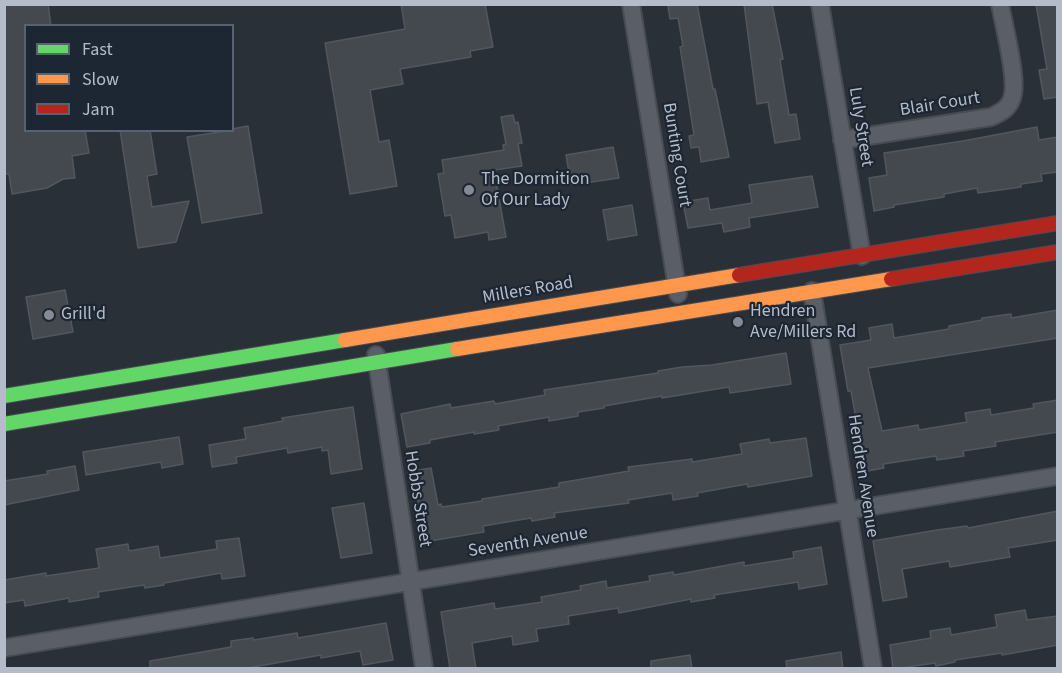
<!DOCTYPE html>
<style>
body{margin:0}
#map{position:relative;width:1062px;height:673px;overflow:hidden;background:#2a3038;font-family:"Source Sans 3",sans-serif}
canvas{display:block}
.frame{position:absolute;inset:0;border:6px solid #b4bcc9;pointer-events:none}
.legend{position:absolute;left:24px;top:24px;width:210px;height:108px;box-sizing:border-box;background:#1d2633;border:2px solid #59626f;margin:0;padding:8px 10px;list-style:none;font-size:18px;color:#b4bcc9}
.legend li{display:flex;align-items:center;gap:12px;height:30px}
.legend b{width:30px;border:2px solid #59626f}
</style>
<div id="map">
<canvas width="1062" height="673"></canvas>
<div class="frame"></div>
<ul class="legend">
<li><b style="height:8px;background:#63d668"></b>Fast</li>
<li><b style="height:8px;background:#ff974d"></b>Slow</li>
<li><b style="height:8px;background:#b3261e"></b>Jam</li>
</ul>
</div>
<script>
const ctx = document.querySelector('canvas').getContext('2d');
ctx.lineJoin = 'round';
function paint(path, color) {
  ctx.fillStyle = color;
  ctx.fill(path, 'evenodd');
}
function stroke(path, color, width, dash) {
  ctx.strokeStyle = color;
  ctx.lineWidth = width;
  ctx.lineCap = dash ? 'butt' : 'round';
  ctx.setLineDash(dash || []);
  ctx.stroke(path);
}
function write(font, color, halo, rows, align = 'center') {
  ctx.font = font + ' "Source Sans 3",sans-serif';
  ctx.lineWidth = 4.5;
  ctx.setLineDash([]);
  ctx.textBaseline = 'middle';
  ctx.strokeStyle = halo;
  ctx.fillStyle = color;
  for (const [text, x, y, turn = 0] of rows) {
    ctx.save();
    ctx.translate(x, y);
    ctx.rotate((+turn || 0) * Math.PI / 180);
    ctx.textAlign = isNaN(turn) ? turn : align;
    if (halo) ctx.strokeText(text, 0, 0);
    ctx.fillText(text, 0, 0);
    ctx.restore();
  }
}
const building = new Path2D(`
 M4,4h44l3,22h-25v104h59l4,23 -17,3 3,22 -12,1 -16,9 -35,6 -3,-20h-5z
 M401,4h84l8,43 -23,4 1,6 -71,12 3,15 -33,6 9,52 10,-2 8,46 -47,8 -25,-151 80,-14z
 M678,4h19l16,85h2l14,68 -28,5 -2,-15 -8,1 -2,-12 5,-1 -14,-88 3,-1 -5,-28 -8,1 -2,-13z
 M744,4h28l11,55 -3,1 9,55 7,-1 4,25 -25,4 -7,-41 -11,2z
 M1036,4h22v93l-14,2 -5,-29 8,-1z
 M513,115l2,8 3,-1 4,21 -4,1 4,22 -28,4 12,67 -17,3 -1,-8 -33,6 -4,-23 -6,1 -7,-42 6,-1 -2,-13 62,-10 -1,-5 3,-1 -5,-27z
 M248,126l14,87 -60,10 -15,-86 45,-7v-1z
 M1037,127l2,13 19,-3v35l-17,2 1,7 -21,3v3l-14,2 -29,4 -1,-5 -33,6v3l-50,8v2l-20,4 -5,-33 18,-3 -3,-22 79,-12z
 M120,130h30l7,44 -10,2 5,31 37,-6 -13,41 -38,6z
 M613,147l6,31 -48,7 -5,-30z
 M812,176l6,31 -69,11 1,9 -26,5 -2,-9 -34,5 -5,-26 25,-4 2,12 42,-7 -3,-18z
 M632,205l5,30 -29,5 -5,-30z
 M65,290l8,42 -40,7 -7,-42z
 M1058,310v28l-190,30 14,63 36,-6 1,5 48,-8 -2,-9 25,-4 1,6 43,-7 -1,-4 25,-4v32l-63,10 1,4 -33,5 1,5 -27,4 -1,-4 -53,8 1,4 -22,4 -6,-35 3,-1 -8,-45h-3l-8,-46 31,-5 -2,-12 23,-4 2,14 55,-9v-3l33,-6v-2l29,-4v4z
 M786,353l5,31 -61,9 -1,-6 -67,11v-2l-58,10v2l-26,4v4l-29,5v-4l-51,9 1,4 -25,4v-2l-44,8v3l-23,4 -6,-33 49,-10 1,4 43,-7 1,3 50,-9 -1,-5 114,-17v-2l24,-4 30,-2z
 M353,407l9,62 -31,5 -3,-24 -6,1v-4l-34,6 -1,-5 -51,9 1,6 -25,4 -3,-22 37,-6 -2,-11 39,-7 -1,-3z
 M179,437l4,27 -21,4 -1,-6 -75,13 -3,-23z
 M806,438l6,38 -64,11 -1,-3 -50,9 1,3 -25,4 -1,-7 -44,7 1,3 -75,10 1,4 -23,4 -1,-3 -48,8 1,6 -60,10 -8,-52h-5l-3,-18 23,-4 7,37 3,-1 1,3 40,-6v-2l77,-12v-4l70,-12 -1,-4 64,-8v3l50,-8 -2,-10 29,-5 1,4z
 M75,466l4,24 -75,15v-24l44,-7 -1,-3z
 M364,503l8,50 -31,5 -9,-50z
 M1058,511v29l-50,8 2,9 -60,10 -1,-6 -47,8 5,28 -24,4 -10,-60 64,-11 30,-4 1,2z
 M239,538l6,38 -23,3 -1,-6 -57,10v2l-19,3 -1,-3 -46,7 1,5 -30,5v-4l-44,8 -1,-6 -20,3v-23l42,-7v3l53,-8 -3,-19 32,-5 1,7 29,-5 2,12 57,-9 -1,-8z
 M821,547l6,37 -28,5 -1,-7 -84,13 1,3 -24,4v-3l-72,14 -1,-5 -50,8 1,8 -33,5 2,12 -25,4 -1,-9 -40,7 4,26h-26l-9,-57 53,-9 1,6 47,-7 -1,-5 40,-7 -1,-4 26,-5 1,7 43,-7 -1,-5 24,-4 1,3 70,-13v4l50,-8 -1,-6z
 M1025,610l2,10 31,-4v29l-56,10v-2l-47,7v2l-19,4 -1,-3 -42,6 -3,-24 41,-7 -1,-7 20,-3 1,7 46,-8 -2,-12z
 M386,623l7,37 -30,5 -3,-14 -39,7v-3l-79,14h-92v-8l81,-14v-6l22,-3 1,2 43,-7 1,5z
 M841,652l2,17h-56l-1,-8z
 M690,655l2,14h-41v-8z`);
const street = new Path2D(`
 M631,4l47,290
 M820,4l42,252
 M842,140l149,-23c11,-5 20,-10 22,-23 4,-18 -9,-68 -13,-90
 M812,291l61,377
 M376,355l48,313
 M4,648l1054,-172`);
const fast = new Path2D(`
 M4,396l341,-56
 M4,424l453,-75`);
const slow = new Path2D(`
 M345,340l394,-65
 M457,349l434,-70`);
const jam = new Path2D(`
 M739,275l319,-52
 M891,279l167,-27`);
const markers = [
 [469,190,6,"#848b96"],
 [49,315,6,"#848b96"],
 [738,322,6,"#848b96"]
];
const streetNames = [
 ["Blair Court",940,105,-9],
 ["Luly Street",860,127,81],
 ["Bunting Court",676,155,81],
 ["Millers Road",528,291,-10],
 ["Hendren Avenue",862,476,81],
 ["Hobbs Street",417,499,81],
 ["Seventh Avenue",528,543,-9]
];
const poiNames = [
 ["The Dormition",481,180],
 ["Of Our Lady",481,201],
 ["Hendren",750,312],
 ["Ave/Millers Rd",750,333],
 ["Grill'd",61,315]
];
paint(building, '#444950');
stroke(building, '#52575f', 1.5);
stroke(street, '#484c53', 20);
stroke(fast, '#484c55', 16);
stroke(slow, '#484c55', 16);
stroke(jam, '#484c55', 16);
stroke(street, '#5a5e66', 16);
stroke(fast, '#63d668', 14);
stroke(slow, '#ff974d', 14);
stroke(jam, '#b3261e', 14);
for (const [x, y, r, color] of markers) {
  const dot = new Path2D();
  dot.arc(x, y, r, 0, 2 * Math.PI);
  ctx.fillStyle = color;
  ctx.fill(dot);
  stroke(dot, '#1d2633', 2);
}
write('18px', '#b4bcc9', '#1d2633', streetNames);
write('18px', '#b4bcc9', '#1d2633', poiNames, 'left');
</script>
